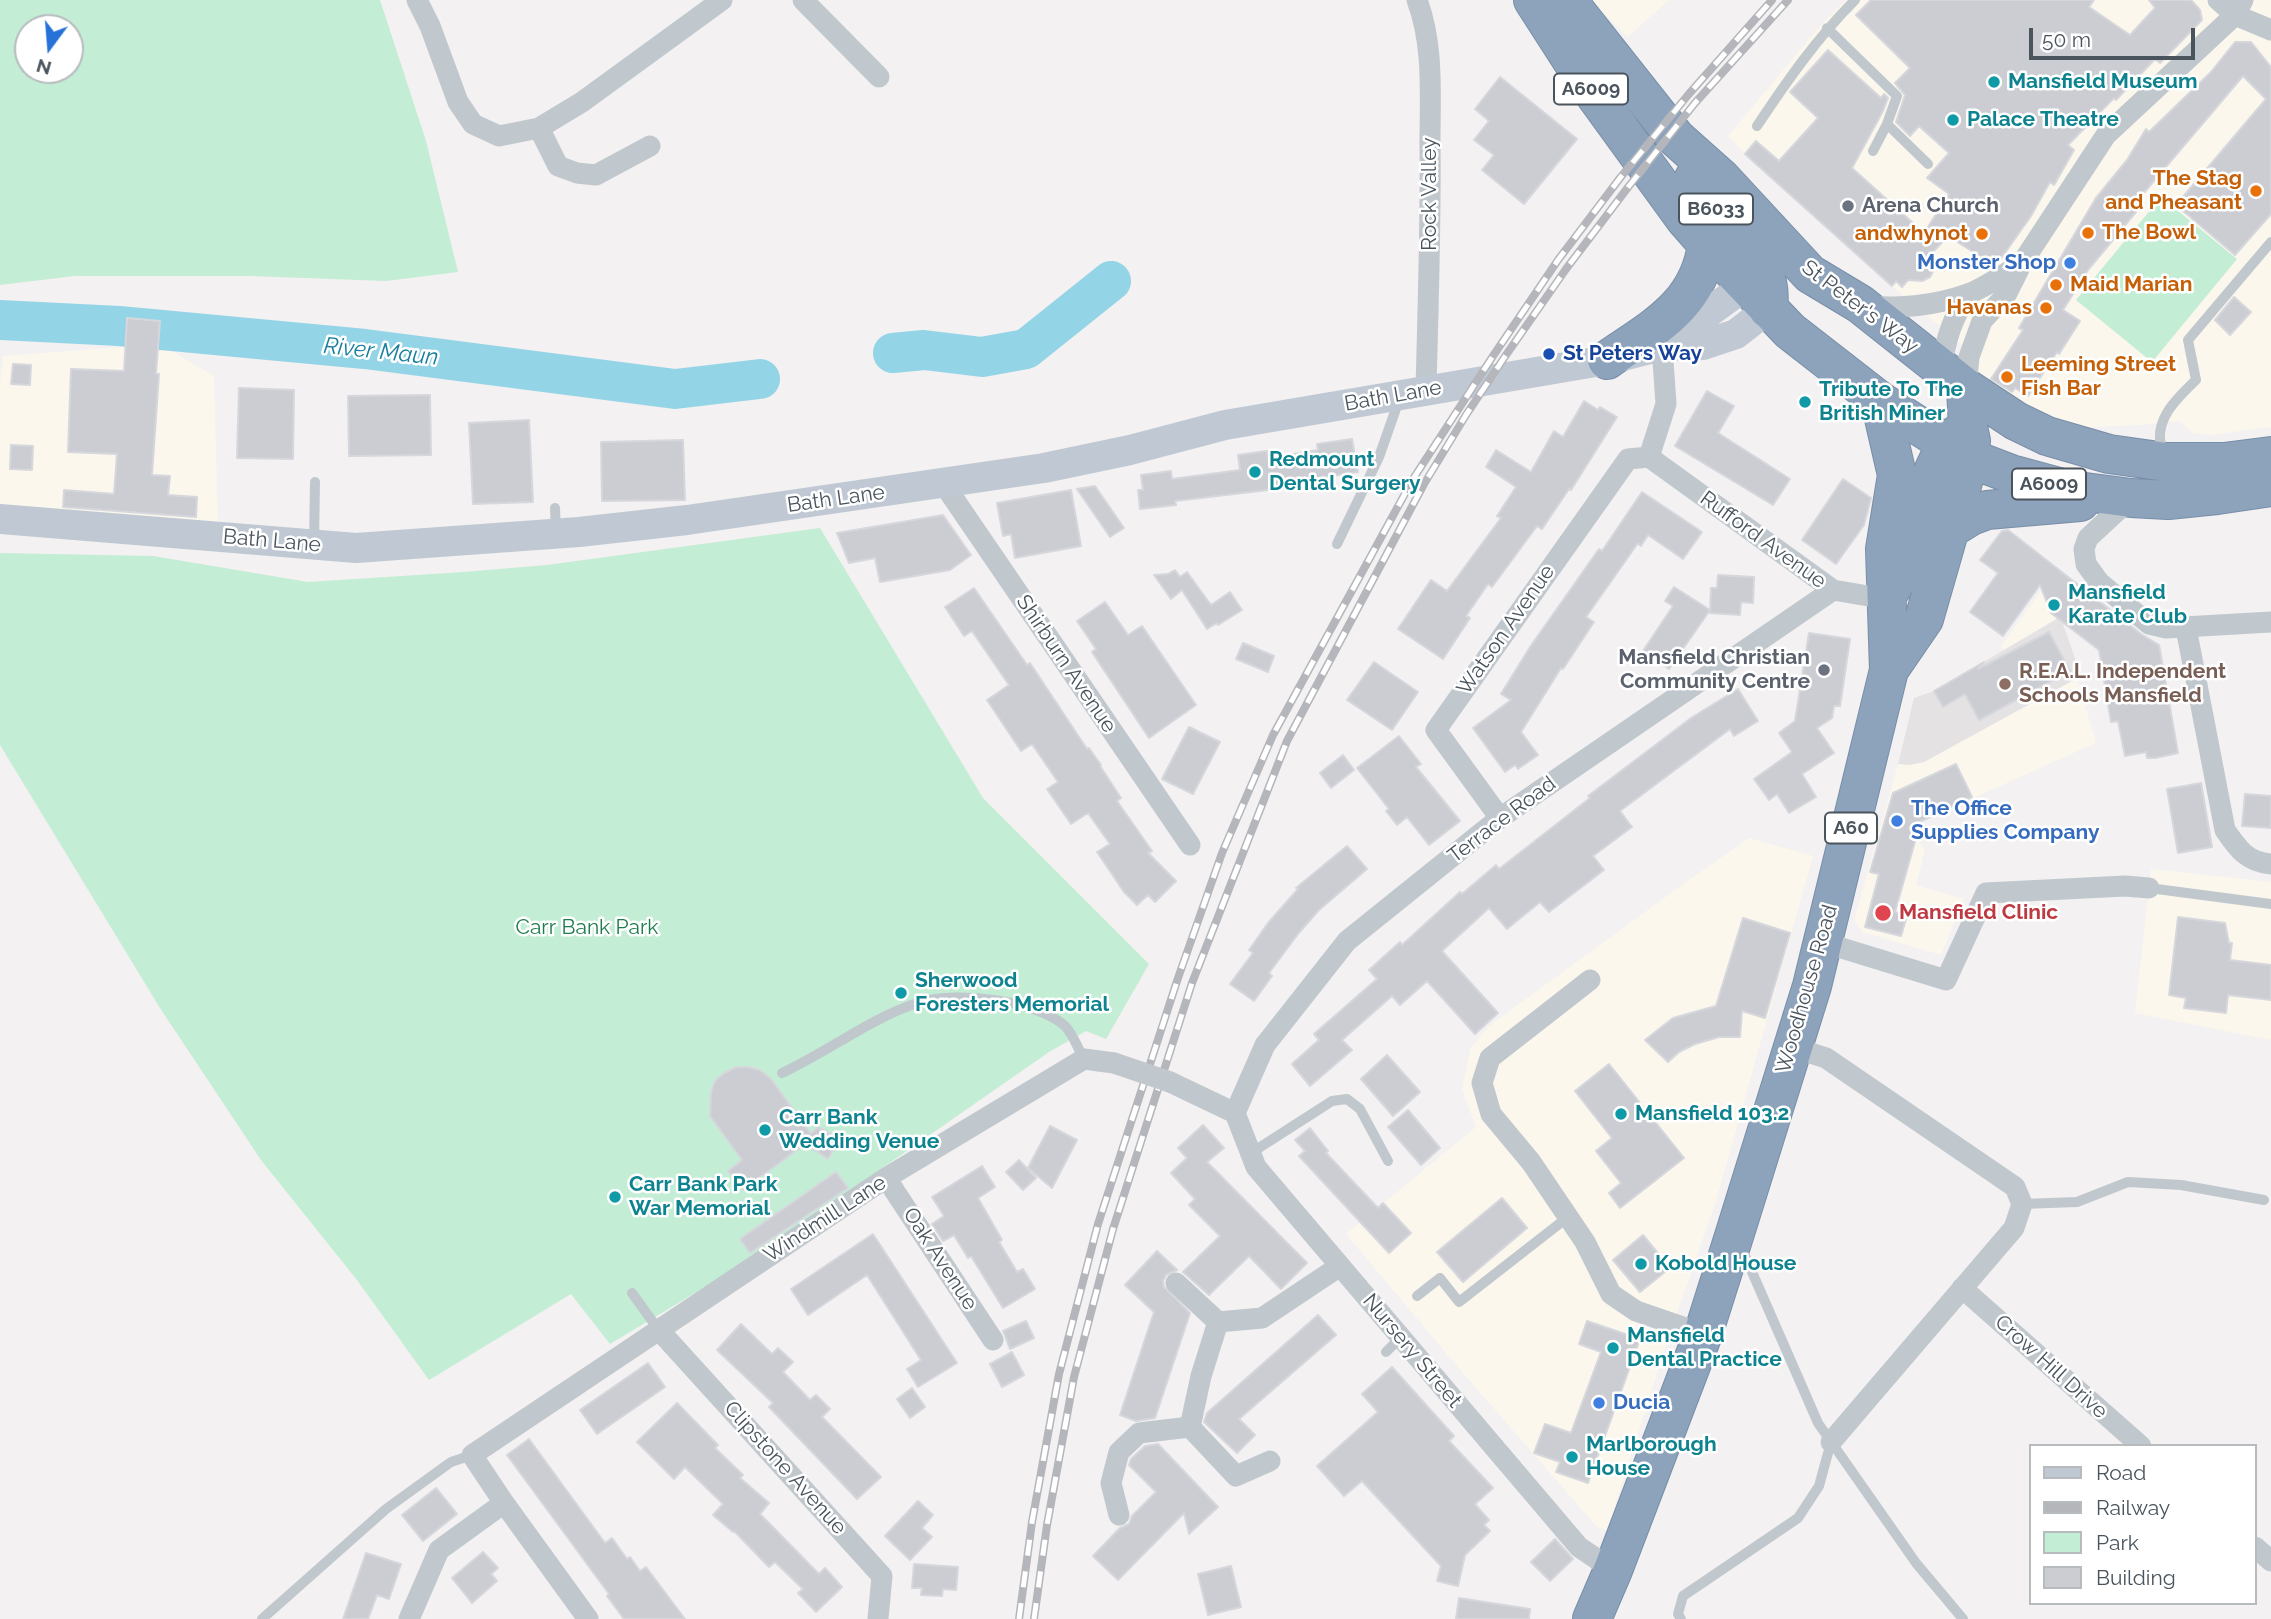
<!DOCTYPE html>
<style>
body{margin:0}
#map{position:relative;width:2271px;height:1619px;overflow:hidden;background:#f3f1f1;font-family:Raleway,sans-serif}
canvas{display:block}
.legend{position:absolute;left:2029px;top:1444px;width:228px;height:161px;box-sizing:border-box;background:#fff;border:2px solid #b7bbbe;margin:0;padding:9px 12px;list-style:none;font-size:21px;color:#4a545d}
.legend li{display:flex;align-items:center;gap:14px;height:35px}
.legend b{width:35px;border:2px solid #b7bbbe}
.north{position:absolute;left:14px;top:14px;width:70px;height:70px;box-sizing:border-box;background:#fff;border:2px solid #b7bbbe;border-radius:50%;rotate:196deg;font-size:19px;font-weight:700;line-height:28px;text-align:center;color:#4a545d}
.north::after{content:'';display:block;margin:auto;width:24px;height:32px;background:#2672d8;clip-path:polygon(50% 0,100% 100%,50% 72%,0 100%)}
.scale{position:absolute;left:2029px;top:28px;width:166px;height:32px;box-sizing:border-box;border:4px solid #4a545d;border-top:0;padding-left:9px;font-size:21px;line-height:24px;white-space:nowrap;color:#4a545d;-webkit-text-stroke:5px #fff;paint-order:stroke}
</style>
<div id="map">
<canvas width="2271" height="1619"></canvas>
<ul class="legend">
<li><b style="height:9px;background:#c0c9d3"></b>Road</li>
<li><b style="height:9px;background:#b4b6bb"></b>Railway</li>
<li><b style="height:19px;background:#c3edd4"></b>Park</li>
<li><b style="height:19px;background:#cbcdd3"></b>Building</li>
</ul>
<div class="north">N</div>
<div class="scale">50 m</div>
</div>
<script>
const ctx = document.querySelector('canvas').getContext('2d');
ctx.lineJoin = 'round';
function paint(path, color) {
  ctx.fillStyle = color;
  ctx.fill(path, 'evenodd');
}
function stroke(path, color, width, dash) {
  ctx.strokeStyle = color;
  ctx.lineWidth = width;
  ctx.lineCap = dash ? 'butt' : 'round';
  ctx.setLineDash(dash || []);
  ctx.stroke(path);
}
function write(font, color, halo, rows, align = 'center') {
  ctx.font = font + ' Raleway,sans-serif';
  ctx.lineWidth = 5;
  ctx.setLineDash([]);
  ctx.textBaseline = 'middle';
  ctx.strokeStyle = halo;
  ctx.fillStyle = color;
  for (const [text, x, y, turn = 0] of rows) {
    ctx.save();
    ctx.translate(x, y);
    ctx.rotate((+turn || 0) * Math.PI / 180);
    ctx.textAlign = isNaN(turn) ? turn : align;
    if (halo) ctx.strokeText(text, 0, 0);
    ctx.fillText(text, 0, 0);
    ctx.restore();
  }
}
const commercial = new Path2D(`
 M1590,0h79l-41,37z
 M1846,0h425v427l-61,8 -17,-2 -14,-12 -38,4 -73,3 -22,-8 -70,-41 -1,-23 -83,-70 -147,-132 -17,-18 93,-111z
 M123,347l45,2 46,27 4,148 -218,-12v-128l3,-28z
 M2057,569l3,46 -5,5 -52,31 -2,-5z
 M2077,678l19,65 -172,77 -17,3 18,27 -9,35 48,14 -23,56 -79,-23 -8,-12 44,-156 11,1 15,-3z
 M1749,838l64,18 -97,345 -48,138 -61,192 -10,-4 -134,-154 -117,-139 130,-107 -14,-38 8,-40 19,-23 186,-136z
 M2151,869l120,13v158l-136,-27z`);
const education = new Path2D(`
 M2060,615l21,61 -157,86 -15,3 -11,-1 16,-66 20,-7 121,-71z`);
const green = new Path2D(`
 M0,0h380l46,141 32,131 -72,9 -136,-5h-176l-74,9zM70,28v42h-42v-42z
 M2161,197l76,62 -85,103 -76,-62z
 M820,528l163,270 166,166 -43,75 -20,-8 -37,21 -296,206 -143,86 -39,-50 -142,86 -72,-100 -96,-120 -101,-152 -160,-263v-192l153,3 155,26 156,-10 83,-7z`);
const river = new Path2D(`
 M0,320l119,6 246,23 310,40 85,-10
 M893,353l31,-3 58,7 44,-8 85,-68`);
const building = new Path2D(`
 M1871,0h223l-5,7 41,28 25,-27 -6,-8h42l9,10 2,10 -42,43 -5,-4 -39,41 -2,-2 -46,47 6,5 -20,35 -4,-3 -19,34 -31,44 -11,2 -41,-26 -17,18 3,15 -4,8 -8,4 -14,-1 -6,7 -6,-6 -4,5 -147,-132 11,-13 23,20 39,-43 -28,-26 38,-42 53,48 3,-4 4,4 -5,13 -31,57 72,65 25,-39 -22,-16 22,-25 -30,-27 -9,10 -14,-14 9,-27 -10,-12 15,-15 -54,-53z
 M2235,42h16l20,25v147l-36,41 -59,-50 90,-106 -23,-23 -112,132 5,4 -48,58 -25,40 17,11 -21,33 -2,-2 -29,44 -13,-8 -3,4 -21,-13 32,-49 -4,-2 77,-130 31,-38 19,-31 3,3 62,-60z
 M1500,77l77,62 -53,65 -42,-34 12,-15 -20,-15 15,-19 -14,-12z
 M2234,297l17,15 -21,23 -15,-15z
 M127,318l33,3 -4,53h3l-7,101 18,1 -2,19 29,2 -1,20 -133,-10 1,-17 50,4 3,-40 -49,-2 3,-83 53,2z
 M13,364l18,1 -1,20 -19,-1z
 M239,388l55,2 -1,69 -56,-1z
 M1707,391l27,15 -16,27 72,46 -17,26 -98,-59z
 M430,395l1,60 -82,1 -1,-60z
 M1584,401l14,9 2,-3 17,10 -46,73 -2,-1 -27,40 -5,-3 -45,61 -4,-3 -22,32 4,2 -27,41 -45,-30 33,-49 16,11 54,-73 -4,-2 19,-29 -30,-20 10,-17 35,22 23,-41 9,6z
 M529,420l4,82 -60,2 -4,-81z
 M1352,439l6,33 -40,6 1,6 -144,17 1,4 -36,4 -2,-19h5l-2,-15 30,-4 1,8 68,-9 -2,-15 29,-4 1,7 50,-8 -1,-6z
 M683,440l2,60 -83,1 -1,-59z
 M11,445l22,1 -1,24 -22,-1z
 M1843,479l28,19 -7,27 -28,39 -34,-24z
 M1095,486l29,42 -14,9 -33,-48z
 M1071,490l10,56 -66,12 -4,-24 -8,2 -6,-33z
 M1642,492l60,40 -19,27 -35,-24 -7,11 -3,-3 -52,74 8,5 -31,47 -2,-1 -40,64 17,23 -20,14 -3,-4 -10,7 -32,-44 38,-28 -10,-6 29,-47 69,-98 3,2z
 M943,515l28,40 -21,15 -70,12 -5,-24 -26,5 -12,-30z
 M2008,530l133,104 18,11 19,108 -23,5h-8l-1,-6 -21,4 -7,-35 -7,1 -12,-72 -48,-37 -11,-28 -37,51 -33,-24 28,-39 -18,-13 22,-29z
 M1175,570l5,7 7,-5 24,33 19,-13 12,18 -24,15 -1,-2 -10,6 -25,-39 -11,9 -17,-24 14,-1z
 M1718,575l36,2 -1,26 -12,-1 -1,13 -30,-2 1,-25h6z
 M1674,587l36,23 -41,59 -26,-18 30,-45 -8,-5z
 M974,588l53,77 3,-2 57,86 2,-1 12,17 -1,1 21,32 -4,3 35,50 -4,2 28,28 -21,21 -7,-7 -11,10 -13,-13 -27,-40 13,-8 -22,-31 -17,11 -24,-35 11,-7 -26,-38 -11,7 -34,-51 22,-15 -37,-54 -8,5 -19,-29z
 M1105,602l23,33 14,-9 54,79 -47,33 -57,-86 4,-3 -19,-28z
 M2049,632l21,39 -91,49 -14,-26 -22,13 -9,-16 50,-29 -6,7z
 M1809,633l41,6 -10,67h-6l-2,12 -15,10 17,25 -32,21 14,23 -27,16 -12,-19 -8,6 -15,-21 38,-27 -13,-19 16,-12z
 M1243,643l31,13 -6,16 -32,-13z
 M1374,662l44,30 -26,38 -45,-30z
 M1738,689l20,32 -24,15 -4,-7 -110,82 12,16 -39,29 11,14 -55,42 -9,-10 -33,27 -18,-21 -47,43 56,62 -23,21 -48,-53 -27,24 -8,-9 -50,44 10,10 -42,36 -18,-22 27,-24 -5,-6 63,-55 -8,-9 31,-28 2,3 58,-53 2,2 34,-29 3,4 91,-71 -2,-2 103,-78z
 M1189,727l31,15 -27,52 -31,-15z
 M1399,736l22,28 -5,3 44,54 -31,24 -22,-28 -10,8 -11,-14 3,-2 -32,-41z
 M1343,755l11,15 -23,18 -11,-15z
 M1956,764l16,33 -63,30 7,11 -21,74 12,4 -6,20 -36,-9 14,-53 -9,-2 23,-79z
 M2201,783l11,64 -34,6 -11,-64z
 M2245,794l26,2v32l-29,-2z
 M1347,846l20,23 -48,41 -21,24 -29,39 3,3 -18,25 -24,-17 23,-31 -4,-3 19,-27 30,-34 -2,-1z
 M2178,917l47,6 4,20h3l-2,17 41,5v35l-43,-5 -2,18 -42,-5 2,-10 -17,-3z
 M1743,918l47,15 -25,85 -23,-7 -2,26h-21l-24,7 -16,8 -11,10 -23,-22 28,-22 43,-12z
 M1387,1055l33,37 -27,24 -32,-37z
 M1609,1064l75,94 -64,50 -11,-15 12,-10 -25,-32 16,-13 -37,-47z
 M736,1067h12l12,3 11,9 40,55 7,-7 22,12 -12,20 -23,-15 -62,46 -15,-19 14,-11 -32,-44 1,-24 4,-11 9,-8z
 M1408,1110l32,38 -19,17 -33,-38z
 M1203,1125l21,23 -17,14 100,101 -26,26 -32,-33 -40,39 -26,-23 37,-36 -31,-31 6,-6 -24,-26 16,-15 -9,-10z
 M1050,1126l27,14 -25,48 -24,-20z
 M1310,1128l18,23 -2,2 52,55 5,-5 28,30 -22,20 -90,-97 6,-5 -10,-11z
 M1019,1160l17,18 -13,12 -17,-18z
 M982,1166l13,21 -17,11 24,42 -3,2 18,30 6,-3 12,20 -32,19 -32,-52 -3,2 -14,-23 -11,6 -11,-17 12,-8 -12,-19z
 M836,1172l12,16 -98,65 -10,-14z
 M1502,1198l25,30 -64,54 -26,-30z
 M873,1234l84,129 -39,24 -11,-18 14,-9 -54,-85 -59,40 -17,-26z
 M1643,1235l27,33 -30,24 -27,-32z
 M1157,1251l20,19 -11,5 -3,6 1,6 26,26 -35,105 -19,3 -16,-6 34,-103 -29,-27z
 M1318,1315l18,20 -97,84 16,16 -18,18 -33,-31 3,-9z
 M1026,1321l8,17 -24,11 -7,-18z
 M1587,1321l53,18 -52,144 -32,-11 4,-10 -26,-9 11,-29 26,9 30,-81 -22,-8z
 M741,1324l31,30 6,-6 15,14 -10,10 27,28 6,-5 14,14 -8,8 59,60 -24,22 -88,-92 4,-4 -56,-53z
 M1012,1352l12,23 -22,12 -12,-23z
 M648,1363l17,24 -68,47 -17,-24z
 M1392,1367l62,69 -5,5 44,47 -18,16 14,16 -5,5 6,6 -25,24 -7,31 -21,-5 4,-15 -79,-85 -18,15 -27,-30 61,-54 -16,-18z
 M912,1388l13,19 -15,11 -13,-19z
 M677,1403l41,42 -3,3 28,27 -3,3 29,25 -9,11 59,60 6,-6 17,19 -26,25 -18,-19 5,-4 -28,-27 -6,5 -35,-36 -1,1 -20,-17 10,-11 -38,-37 -11,12 -37,-37z
 M529,1439l76,104 7,-5 15,21 3,-2 10,14 6,-4 39,52h-61l-17,-23 2,-2 -102,-139z
 M1158,1444l60,63 -29,27 -5,-21 -66,67 -25,-24 27,-28 9,-4 3,-8 24,-24 -27,-27 2,-6 14,-13z
 M436,1488l21,26 -34,27 -21,-26z
 M918,1501l15,14 -11,13 10,9 -22,23 -25,-24z
 M1555,1539l18,20 -23,22 -19,-19z
 M483,1552l15,16 -7,6 6,7 -25,22 -20,-25z
 M366,1553l35,11 -12,35 -12,-4 -9,24h-25z
 M914,1564l44,3 -2,23 -13,-1 -1,7 -21,-1 1,-7h-10z
 M1231,1566l10,41 -33,8 -10,-41z
 M1459,1598l71,11 -1,10h-73z`);
const lane = new Path2D(`
 M1827,28l70,68 -10,28 -14,27
 M1887,124l41,40
 M1757,126c30,-45 60,-88 98,-126
 M2163,454c-12,-32 12,-54 33,-74l-8,-40 83,-98
 M555,508l1,25
 M314,542l1,-60
 M1337,544l42,-87 20,-57
 M2149,888l122,16
 M782,1073c46,-21 91,-57 139,-71 36,-11 115,-2 144,24 8,8 13,23 19,33
 M1251,1153l81,-52 15,-2 13,10 28,52
 M2022,1204l55,-2 51,-20 53,3 83,15
 M1742,1249l76,174 98,140 47,56
 M632,1293l26,36
 M1417,1296l23,-18 19,24 109,-85
 M1386,1352l15,-15
 M262,1619l124,-110 65,-47 21,-7
 M1681,1619l-3,-5 5,-18 115,-78 21,-32 12,-44`);
const street = new Path2D(`
 M417,0l13,26 28,76 15,22 26,12 40,-8 43,-26 140,-102
 M803,0l76,77
 M1417,0c17,45 13,95 13,143 1,82 -2,164 -4,246
 M2218,0l17,15 36,15
 M539,128l19,38 19,7 19,2 54,-29
 M1866,305c32,5 71,0 102,-11 18,-7 35,-19 52,-30
 M1941,368c5,-28 11,-52 29,-75
 M1966,388l3,-31 13,-36 24,-26 16,-32 84,-128 129,-120 8,-15
 M1649,457l184,133 53,9
 M1649,457l17,-53 -4,-58
 M943,483l247,362
 M2131,498l-43,40 -4,11 2,15 13,18 50,42 17,4 105,-6
 M2186,628l39,202c13,19 22,32 46,34
 M1500,818l-64,-88 192,-271 21,-2
 M1822,942l124,38 40,-87 139,-7 24,2
 M1590,980l-100,78 -8,25 9,31 40,48 54,80 26,52 25,17 67,23
 M1792,1047l34,11 189,129 7,17 -8,24 -183,214
 M1170,1082l65,31
 M1235,1113l30,-68 82,-104 153,-123 333,-228
 M1235,1113l21,54 323,380 34,23
 M886,1178l107,162
 M1176,1283l42,39 44,-4 78,-52
 M1962,1288l179,158
 M1218,1322l-17,54 -11,51 46,49 34,-15
 M658,1329l224,247 -4,43
 M1119,1515l-8,-32 8,-31 20,-19 51,-6
 M2255,1547l16,14
 M409,1619l30,-69 65,-47
 M588,1619l-84,-116 -32,-48 414,-277 198,-119 30,4`);
const secondary = new Path2D(`
 M1662,346l83,-60
 M0,519l356,29 223,-16 108,-12 357,-52 86,-18 95,-25 382,-65 55,-14 41,-1 33,-11 32,-25`);
const highway = new Path2D(`
 M1533,0l54,84 98,135 22,25 83,87 90,70 89,57 42,16 59,16 61,8 37,2 49,-5 54,-8
 M1567,0l109,138 46,41 88,95 50,30 106,84 50,33 31,15 62,18 57,8h58l47,-6
 M1694,178c9,17 23,35 36,50 23,27 43,42 38,81
 M1607,360c46,-32 92,-54 100,-116
 M1950,529l21,-13 16,-6 93,-8
 M1892,588c7,-13 15,-26 19,-40 13,-41 17,-95 56,-121
 M1889,670l35,-51 37,-129 8,-32 2,-17 -3,-14 -2,-39
 M1592,1619l21,-49 90,-236 32,-101 77,-247 77,-316 -4,-121 12,-74 -17,-74`);
const rail = new Path2D(`
 M1019,1619l13,-97 27,-148 39,-150 80,-246 44,-125 51,-118 140,-256 80,-123 65,-96 62,-82 68,-83 84,-95
 M1034,1619l13,-94 27,-148 39,-148 79,-246 95,-242 137,-257 42,-69 40,-60 60,-86 63,-83 66,-83 93,-103`);
const streetBridge = new Path2D(`
 M1114,1063l56,19`);
const markers = [
 [1994,82,7,"#0f9aa8"],
 [1953,120,7,"#0f9aa8"],
 [2256,191,7,"#e8710a"],
 [1848,206,7,"#6b7280"],
 [2088,233,7,"#e8710a"],
 [1982,234,7,"#e8710a"],
 [2070,263,7,"#3f7fe0"],
 [2056,285,7,"#e8710a"],
 [2046,308,7,"#e8710a"],
 [1549,354,7,"#1a4fb4"],
 [2007,377,7,"#e8710a"],
 [1805,402,7,"#0f9aa8"],
 [1255,472,7,"#0f9aa8"],
 [2054,605,7,"#0f9aa8"],
 [1824,670,7,"#6b7280"],
 [2005,684,7,"#8d6e63"],
 [1897,821,7,"#3f7fe0"],
 [1883,913,9,"#e0444e"],
 [901,993,7,"#0f9aa8"],
 [1621,1114,7,"#0f9aa8"],
 [765,1130,7,"#0f9aa8"],
 [615,1197,7,"#0f9aa8"],
 [1641,1264,7,"#0f9aa8"],
 [1613,1348,7,"#0f9aa8"],
 [1599,1403,7,"#3f7fe0"],
 [1572,1457,7,"#0f9aa8"]
];
const shields = [
 [1591,89,74],
 [1716,209,74],
 [2049,484,74],
 [1851,828,52]
];
const shieldNames = [
 ["A6009",1591,89],
 ["B6033",1716,209],
 ["A6009",2049,484],
 ["A60",1851,828]
];
const cultureNames = [
 ["Mansfield Museum",2008,82],
 ["Palace Theatre",1967,120],
 ["Tribute To The",1819,390],
 ["British Miner",1819,414],
 ["Redmount",1269,460],
 ["Dental Surgery",1269,484],
 ["Mansfield",2068,593],
 ["Karate Club",2068,617],
 ["Sherwood",915,981],
 ["Foresters Memorial",915,1005],
 ["Mansfield 103.2",1635,1114],
 ["Carr Bank",779,1118],
 ["Wedding Venue",779,1142],
 ["Carr Bank Park",629,1185],
 ["War Memorial",629,1209],
 ["Kobold House",1655,1264],
 ["Mansfield",1627,1336],
 ["Dental Practice",1627,1360],
 ["Marlborough",1586,1445],
 ["House",1586,1469]
];
const foodNames = [
 ["The Stag",2242,179],
 ["and Pheasant",2242,203],
 ["The Bowl",2102,233,"left"],
 ["andwhynot",1968,234],
 ["Maid Marian",2070,285,"left"],
 ["Havanas",2032,308],
 ["Leeming Street",2021,365,"left"],
 ["Fish Bar",2021,389,"left"]
];
const streetNames = [
 ["Rock Valley",1430,194,-90],
 ["St Peter's Way",1860,307,37],
 ["Bath Lane",1393,396,-10],
 ["Bath Lane",836,499,-8],
 ["Rufford Avenue",1763,540,36],
 ["Bath Lane",272,541,5],
 ["Watson Avenue",1506,630,-55],
 ["Shirburn Avenue",1066,664,56],
 ["Terrace Road",1502,820,-37],
 ["Woodhouse Road",1807,989,-74],
 ["Windmill Lane",825,1219,-33],
 ["Oak Avenue",940,1259,57],
 ["Nursery Street",1412,1351,50],
 ["Crow Hill Drive",2051,1367,42],
 ["Clipstone Avenue",785,1468,48]
];
const worshipNames = [
 ["Arena Church",1862,206],
 ["Mansfield Christian",1810,658,"right"],
 ["Community Centre",1810,682,"right"]
];
const shopNames = [
 ["Monster Shop",2056,263,"right"],
 ["The Office",1911,809],
 ["Supplies Company",1911,833],
 ["Ducia",1613,1403]
];
const transitNames = [
 ["St Peters Way",1563,354]
];
const educationNames = [
 ["R.E.A.L. Independent",2019,672],
 ["Schools Mansfield",2019,696]
];
const healthNames = [
 ["Mansfield Clinic",1899,913]
];
const parkNames = [
 ["Carr Bank Park",587,928]
];
const waterNames = [
 ["River Maun",381,352,6]
];
paint(commercial, '#fbf7ed');
paint(education, '#e4e2e2');
paint(green, '#c3edd4');
stroke(river, '#94d4e7', 40);
paint(building, '#cbcdd3');
stroke(building, '#d6d7dc', 2);
stroke(highway, '#788ea8', 40);
stroke(lane, '#c0c8ce', 10);
stroke(street, '#c0c8ce', 21);
stroke(secondary, '#c0c9d3', 30);
stroke(highway, '#8da3bc', 38);
stroke(rail, '#b4b6bb', 8);
stroke(rail, '#fff', 5, [16]);
stroke(streetBridge, '#c0c8ce', 21);
for (const [x, y, r, color] of markers) {
  const dot = new Path2D();
  dot.arc(x, y, r, 0, 2 * Math.PI);
  ctx.fillStyle = color;
  ctx.fill(dot);
  stroke(dot, '#fff', 2.5);
}
for (const [x, y, w] of shields) {
  const box = new Path2D();
  box.roundRect(x - w / 2, y - 15.5, w, 31, 5);
  ctx.fillStyle = '#fff';
  ctx.fill(box);
  stroke(box, '#4a545d', 2);
}
write('bold 19px', '#4a545d', null, shieldNames);
write('bold 21px', '#0d838f', '#fff', cultureNames, 'left');
write('bold 21px', '#c56008', '#fff', foodNames, 'right');
write('21px', '#4a545d', '#fff', streetNames);
write('bold 21px', '#5b616d', '#fff', worshipNames, 'left');
write('bold 21px', '#366cbe', '#fff', shopNames, 'left');
write('bold 21px', '#164399', '#fff', transitNames, 'left');
write('bold 21px', '#785e54', '#fff', educationNames, 'left');
write('bold 21px', '#be3a42', '#fff', healthNames, 'left');
write('21px', '#1e7b4e', '#fff', parkNames);
write('italic 23px', '#177e9d', '#fff', waterNames);
</script>
